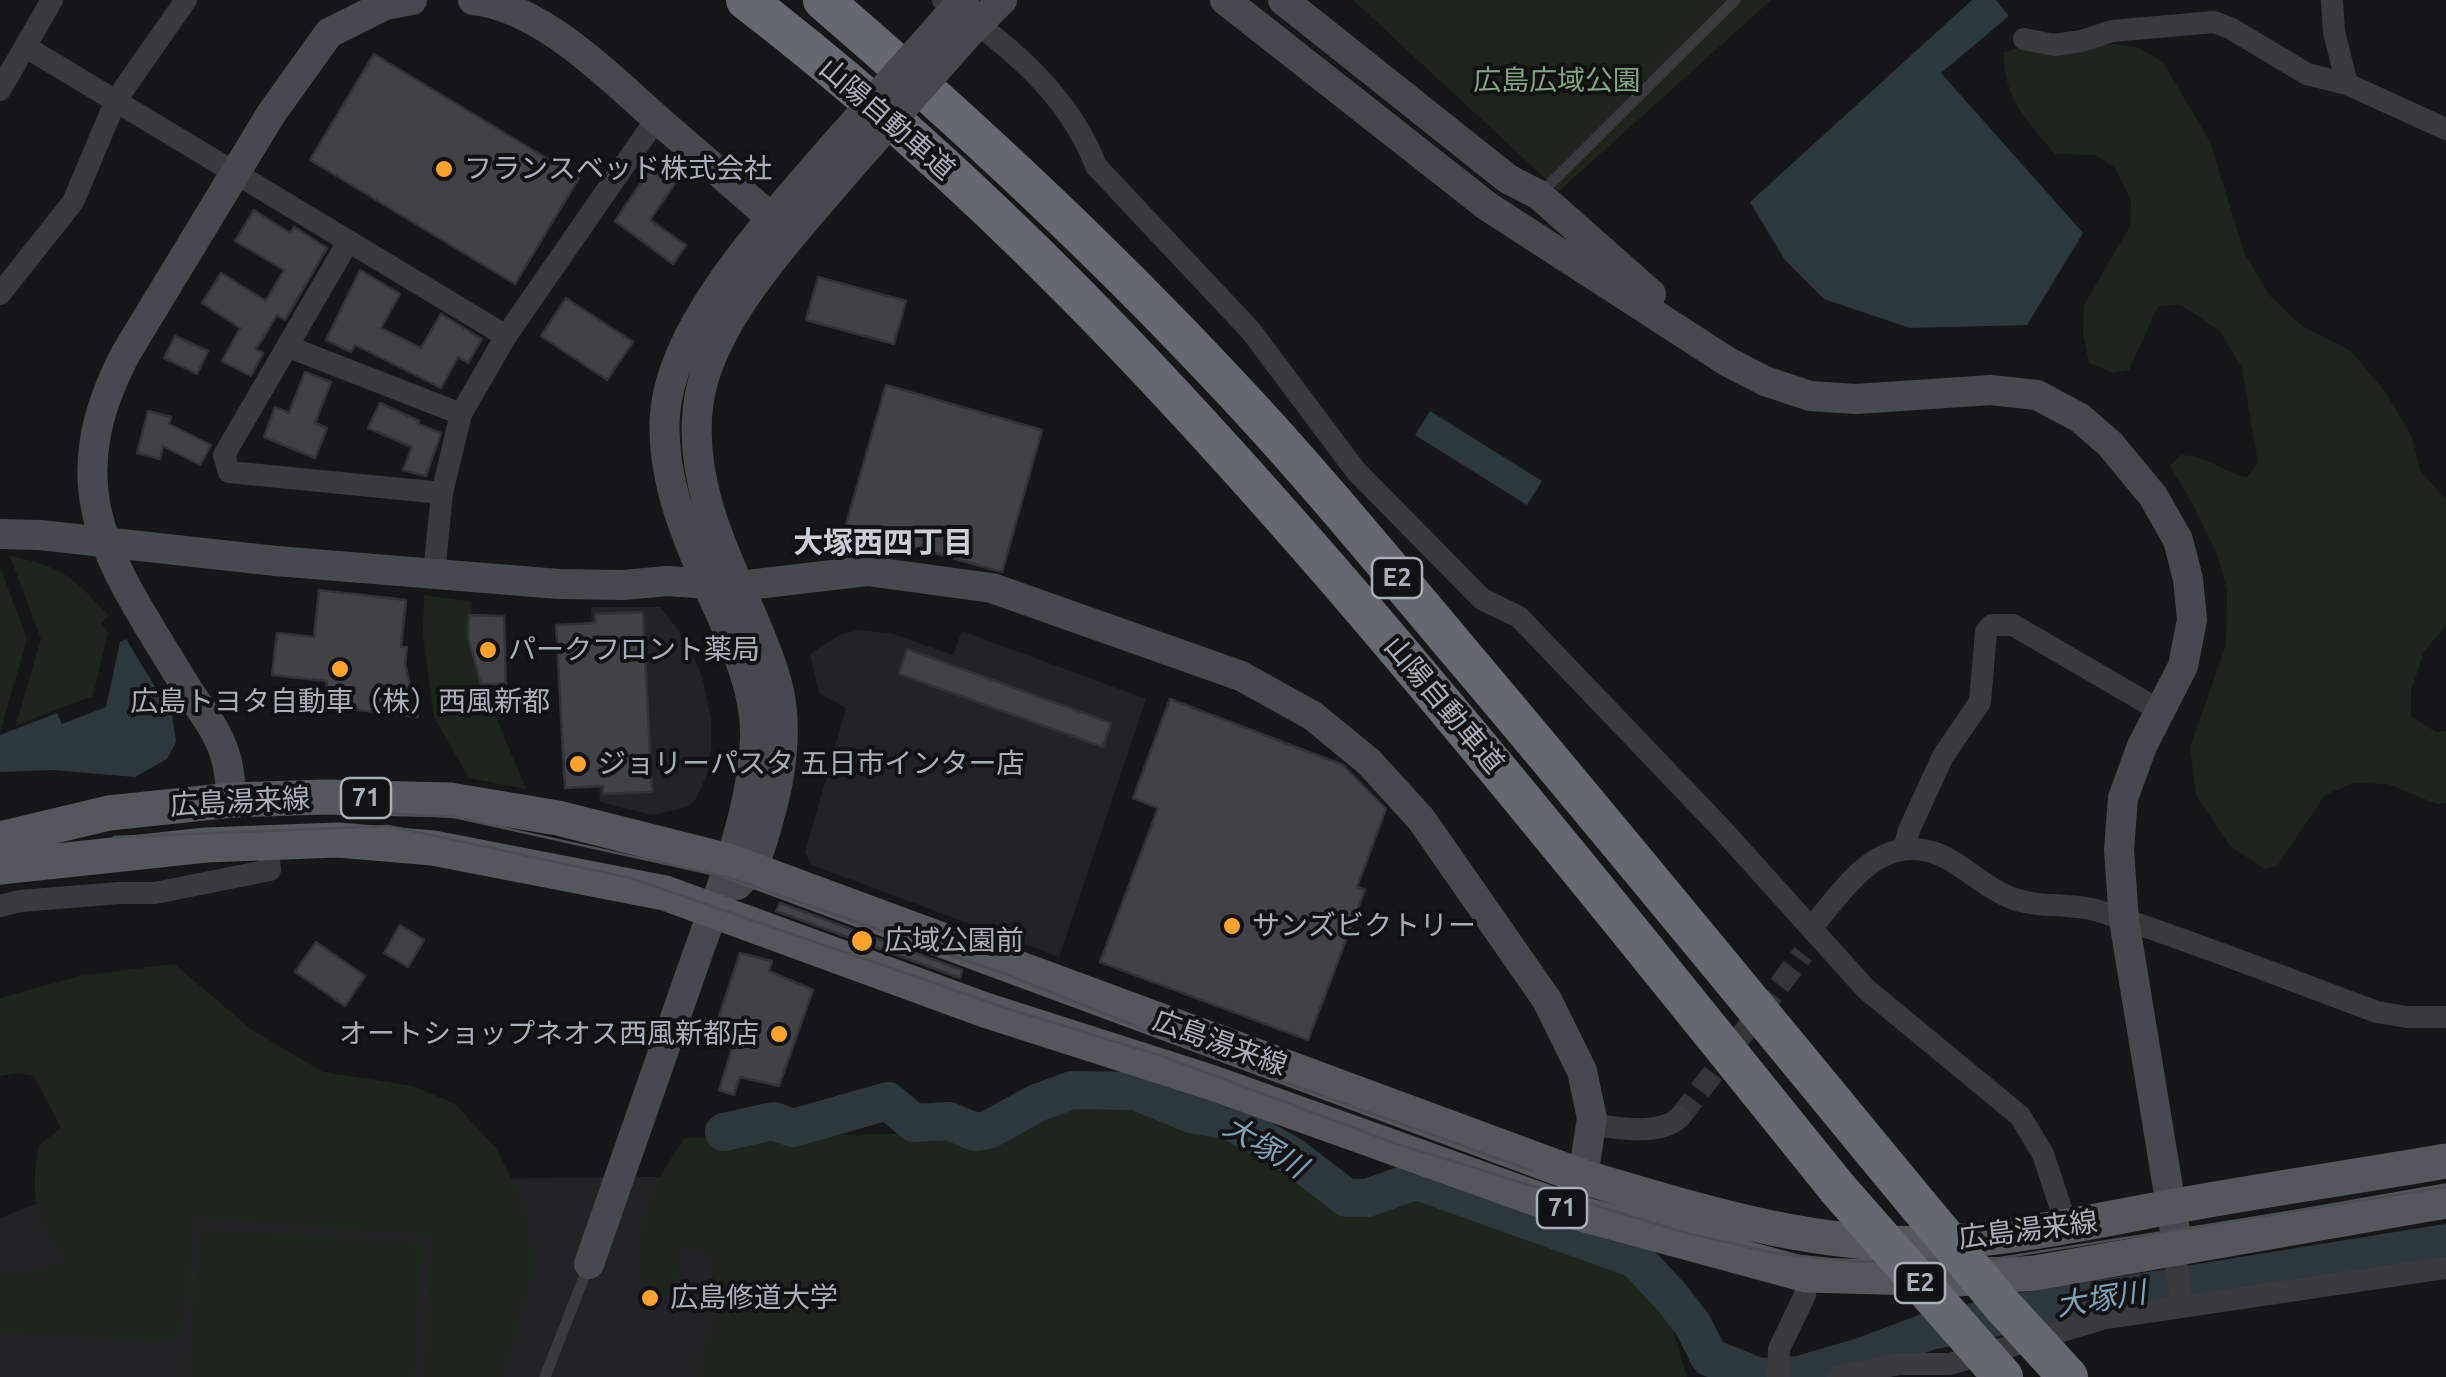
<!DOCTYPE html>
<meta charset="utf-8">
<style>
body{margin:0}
canvas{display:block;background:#171719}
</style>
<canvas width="2446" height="1377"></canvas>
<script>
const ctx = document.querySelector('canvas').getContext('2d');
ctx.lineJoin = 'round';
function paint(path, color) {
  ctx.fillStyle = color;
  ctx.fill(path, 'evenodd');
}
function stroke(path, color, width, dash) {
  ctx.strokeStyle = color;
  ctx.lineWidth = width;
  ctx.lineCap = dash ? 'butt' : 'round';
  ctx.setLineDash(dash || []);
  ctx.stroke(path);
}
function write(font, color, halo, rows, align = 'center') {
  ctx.font = font + ' Ubuntu,"Noto Sans JP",sans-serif';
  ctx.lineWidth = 8;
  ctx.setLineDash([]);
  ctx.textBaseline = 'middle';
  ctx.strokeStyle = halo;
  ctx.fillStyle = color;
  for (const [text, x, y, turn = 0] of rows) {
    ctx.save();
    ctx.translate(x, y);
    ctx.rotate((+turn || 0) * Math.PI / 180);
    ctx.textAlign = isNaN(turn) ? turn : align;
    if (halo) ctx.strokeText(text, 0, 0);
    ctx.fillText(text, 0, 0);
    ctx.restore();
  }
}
const built = new Path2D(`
 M591,607h69l26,33 16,36 9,42v30l-4,26 -12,27 -8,6 -34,8 -53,-13z
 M860,630l33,4 60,21 9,-24 184,68 -87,258 -247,-92 -7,-12 41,-145 -27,-15 -9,-39 31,-20z
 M135,1165l328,14 361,-4 495,202h-1319v-159z`);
const green = new Path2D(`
 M1353,0h418l-212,191z
 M2113,44l27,4 23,14 47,80 35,113 25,41 32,30 49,25 35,42 26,44 8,33 26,30v125l-22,27 -13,39v25l25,16 10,-1v72l-9,1 -49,-20 -34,-1 -29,12 -48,71 -12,3 -35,-23 -34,-51 -6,-48 36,-102 1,-55 -10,-36 -26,-53 -21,-35 11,-11c33,2 37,17 66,22l11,-14 -16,-95 -22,-37 -39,-26 -23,1 -29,64 -16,3 -24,-10 -6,-30 1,-28 46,-79 1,-25 -16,-33 -20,-13 -40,-1c-28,-34 -52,-55 -51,-102l21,-5 20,6z
 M10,556c53,11 62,20 99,60l-8,7 7,9 -15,64 -77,29 25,-86z
 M0,567l27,72 -27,93z
 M424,595l48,7 -4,36 5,25 53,126 -57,-11 -35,-61 -11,-82z
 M174,964l78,66 71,42 90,14 42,18 41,44 29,58 7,65 -29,106h-78l7,-142 -239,-18 -6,85 -9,34 -11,5 -167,-9v-60l25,1 42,-10c-31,-41 -38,-67 -28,-118l22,-17 -27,-52 -16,-3 -18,3v-78l80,-22z
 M1084,1096l55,6 55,22 56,16 104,70 66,-20 119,41 105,50 27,42 16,54h-988l4,-25 19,-47 -11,-11 3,-38 -33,-10 -4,31 -13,21 -24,-18c0,-66 7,-88 45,-142h41l46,-10 26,8 128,-3 63,3 44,-23z
 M199,1230l222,13 -8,134h-223z`);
const water = new Path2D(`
 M1972,0h24l13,16 -68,57 142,160 -56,92 -117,3 -86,-29 -39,-39 -35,-58z
 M1430,411l112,70 -15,24 -112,-70z
 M126,639l46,76 4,27 -9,17 -32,18 -82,-7 -53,2v-37l57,-22 5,11 44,-17 14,-65z`);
const river = new Path2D(`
 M724,1132l49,-11 20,7 95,-27 26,22 35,-2 26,11 13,-2 49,-27 35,-13 63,1 56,23 39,7 62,35 55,42h20l45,-16 11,1 213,76 37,40 20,26 16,32 50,20
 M1761,1377l38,-2 62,-18 69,-26 96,-20 420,-68`);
const building = new Path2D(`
 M374,54l205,124 -64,106 -205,-124z
 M652,166l24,16 -26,38 36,25 -13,19 -58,-43z
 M254,210l36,23 4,-6 33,21 -42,72 -8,-5 -21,34 7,4 -12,23 -29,-15 18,-33 -38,-25 19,-30 45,28 18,-31 -49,-29z
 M360,270l40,24 -19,34 40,20 20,-34 41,25 -14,24 -10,-6 -17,31 -86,-43 -4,7 -25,-12z
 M818,277l88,24 -12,43 -88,-24z
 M566,298l67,44 -26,38 -66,-44z
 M175,336l33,15 -11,23 -33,-16z
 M305,372l26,10 -16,41 12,5 -12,30 -51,-21 11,-30 14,6z
 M886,385l156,45 -40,142 -157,-44z
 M380,403l39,18 -1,3 23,9 -15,43 -23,-6 9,-23 -44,-19z
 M148,411l23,6 -2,7 42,21 -11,20 -37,-19 -3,13 -23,-6z
 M319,590l87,10 -5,47h6l-2,17 13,53 -94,-11 3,-25 -55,-6 5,-42 37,4z
 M643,612l9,180 -49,2v-8l-38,2 -9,-163 39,-2v-9z
 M469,615l35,1 2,68h-25l-13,-46z
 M907,649l204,74 -8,24 -204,-73z
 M1170,699l173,66 43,44 -29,78 8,3 -57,150 -208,-78 58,-154 -25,-10z
 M780,903l182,67 -1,5 -1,3 -184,-67z
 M400,925l24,15 -16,27 -24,-14z
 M316,942l49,34 -20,30 -50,-34z
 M740,953l32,8 -3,10 44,19 -34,96 -39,-9 -6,18 -15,-5 19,-61 -21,-7z`);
const streetTunnel = new Path2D(`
 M1680,1117l123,-163`);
const lane = new Path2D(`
 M1542,192l193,-192
 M545,1377l43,-110`);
const street = new Path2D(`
 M943,0c62,41 126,94 153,166l155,165 105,140 126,128 37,18 200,209 147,163 154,127 23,38 24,73
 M2332,0l2,32 13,52
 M2024,39l30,6 28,-4 30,-10 102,-9 16,6 77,46 40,10 99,45
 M26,47l480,289
 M0,90l52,-90
 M348,242l-124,213 5,17 213,21
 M0,294l73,-92 43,-102 70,-100
 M289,347l172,67
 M434,574l8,-81 19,-79 45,-78 151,-218
 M1904,849l5,-19 34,-74 37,-54 6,-70 6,-7h21l146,85
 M0,906l20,-5 99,-8h36l115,-23 -3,-28
 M1811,928c25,-28 51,-71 90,-78 45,-8 71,32 108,47 28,12 60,5 90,14 93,30 186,67 278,101l30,5h39
 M1591,1125c27,2 68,12 89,-8
 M2178,1249l-2,16 6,41
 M1778,1377l1,-28 26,-54 2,-20
 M1838,1377l60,-13h52l156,-46 340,-50`);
const secondary = new Path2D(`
 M473,0c71,7 140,81 191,125 41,35 82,71 122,106
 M1225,0l262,206 241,156 37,19 45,15 46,3 135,-9 46,5 43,23 30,26 43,52 25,44 10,39 4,41 -9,46 -41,80 -19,52 -4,52 5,70 54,329
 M1283,0l225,179 31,16 112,99
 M946,19l18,-19
 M968,34l34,-34
 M0,534l40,1 236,26 283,23 64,1 44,-4 72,5 128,-15 125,17 249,88 72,40 56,46 52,57 126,181 35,71 10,47 -9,59
 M232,800c-2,-15 -2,-31 -7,-45 -7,-25 -28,-50 -42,-73 -72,-119 -130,-190 -57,-329l145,-239 58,-81 56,-28 27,-5
 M737,885c20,-19 25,-41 32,-67 10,-34 16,-70 13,-106 -2,-29 -15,-60 -26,-87 -30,-70 -67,-140 -58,-218 9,-86 100,-177 154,-242
 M589,1264c35,-100 70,-200 105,-300 25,-71 58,-149 61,-226 2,-57 -31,-113 -52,-164 -22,-50 -42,-104 -38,-160 7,-92 108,-197 166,-265`);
const primary = new Path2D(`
 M0,839l109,-26 123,-13 93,-3 125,3 108,18 170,43 855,316c113,33 228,71 348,66 80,-4 160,-21 239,-36 91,-17 184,-30 276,-46
 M0,867l206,-22 132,-5 95,8 232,45 320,117 228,73 358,128 236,64 150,4 78,-6 411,-72`);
const highway = new Path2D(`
 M746,0c232,178 433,394 623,616 160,188 314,381 469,573
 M823,0c137,118 269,240 393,372 85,89 163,184 242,278 156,184 308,371 461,556`);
const tram = new Path2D(`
 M382,813l72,4 276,61 278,97 192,77 333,119
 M114,837l275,-11 241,52 379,131 153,47 235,88 285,88 92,21 83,9 143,-4 446,-71`);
const secondaryBridge = new Path2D(`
 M831,149l115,-130
 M852,165l116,-131`);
const highwayBridge = new Path2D(`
 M1838,1189l165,188
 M1919,1206l83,99 66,72`);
const markers = [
 [444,169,10,"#fba32e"],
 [488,650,10,"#fba32e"],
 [340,669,10,"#fba32e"],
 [578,764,10,"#fba32e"],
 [1232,926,10,"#fba32e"],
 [862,941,12,"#fba32e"],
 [779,1034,10,"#fba32e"],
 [650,1298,10,"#fba32e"]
];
const shields = [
 [1397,578,50],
 [366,798,50],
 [1562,1208,50],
 [1920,1283,50]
];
const shieldNames = [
 ["E2",1397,578],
 ["71",366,798],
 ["71",1562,1208],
 ["E2",1920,1283]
];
const parkNames = [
 ["広島広域公園",1557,81]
];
const streetNames = [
 ["山陽自動車道",887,119,41],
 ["山陽自動車道",1444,705,50],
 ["広島湯来線",240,802,-3],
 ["広島湯来線",1220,1043,20],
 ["広島湯来線",2028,1230,-7]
];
const poiNames = [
 ["フランスベッド株式会社",464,169],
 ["パークフロント薬局",508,650],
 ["広島トヨタ自動車（株）西風新都",340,702,"center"],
 ["ジョリーパスタ 五日市インター店",598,764],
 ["サンズビクトリー",1252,926],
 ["広域公園前",884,941],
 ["オートショップネオス西風新都店",759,1034,"right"],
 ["広島修道大学",670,1298]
];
const neighbourhoodNames = [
 ["大塚西四丁目",883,543]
];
const waterNames = [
 ["大塚川",1265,1147,31],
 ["大塚川",2101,1299,-9]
];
paint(built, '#232326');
paint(green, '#1d251d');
paint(water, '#2c383e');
stroke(river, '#2c383e', 38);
paint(building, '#414246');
stroke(building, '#313136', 2.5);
stroke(streetTunnel, '#343539', 22, [22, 11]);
stroke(lane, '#383a3f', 11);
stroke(street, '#383a3f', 22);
stroke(secondary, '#46494f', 30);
stroke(primary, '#54575e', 35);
stroke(highway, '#646870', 40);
stroke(tram, '#4b4e54', 2.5);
stroke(secondaryBridge, '#46494f', 30);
stroke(highwayBridge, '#646870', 40);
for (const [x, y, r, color] of markers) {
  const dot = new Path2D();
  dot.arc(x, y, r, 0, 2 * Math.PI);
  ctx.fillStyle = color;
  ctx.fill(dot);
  stroke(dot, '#121214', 4);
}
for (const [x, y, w] of shields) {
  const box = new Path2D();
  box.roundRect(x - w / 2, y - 20, w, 40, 8);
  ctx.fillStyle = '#121214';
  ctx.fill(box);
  stroke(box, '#a9afba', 2.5);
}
write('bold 25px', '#a9afba', null, shieldNames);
write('28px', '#80a67f', '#121214', parkNames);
write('28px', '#a9afba', '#121214', streetNames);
write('28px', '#a9afba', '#121214', poiNames, 'left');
write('bold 30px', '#caced6', '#121214', neighbourhoodNames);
write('italic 30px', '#7ea1b6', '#121214', waterNames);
</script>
